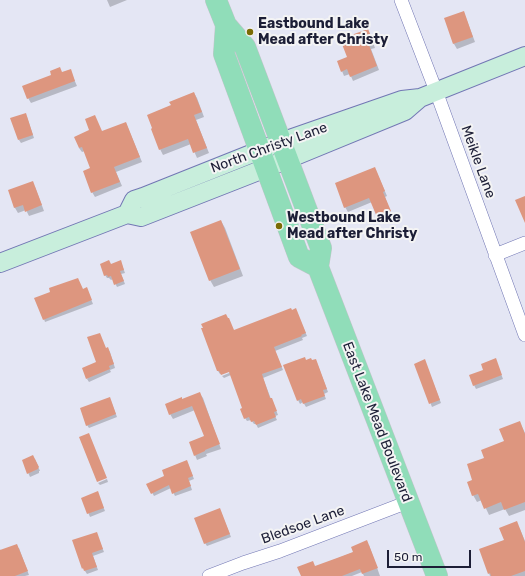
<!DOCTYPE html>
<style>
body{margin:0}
#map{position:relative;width:525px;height:576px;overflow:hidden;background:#e4e6f4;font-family:Rubik,sans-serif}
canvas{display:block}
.scale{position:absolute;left:387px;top:550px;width:84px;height:18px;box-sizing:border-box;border:2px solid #1c1e36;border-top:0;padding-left:5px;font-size:12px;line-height:14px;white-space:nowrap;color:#1c1e36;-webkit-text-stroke:3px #f4f4f4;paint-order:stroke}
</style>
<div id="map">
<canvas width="525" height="576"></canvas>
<div class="scale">50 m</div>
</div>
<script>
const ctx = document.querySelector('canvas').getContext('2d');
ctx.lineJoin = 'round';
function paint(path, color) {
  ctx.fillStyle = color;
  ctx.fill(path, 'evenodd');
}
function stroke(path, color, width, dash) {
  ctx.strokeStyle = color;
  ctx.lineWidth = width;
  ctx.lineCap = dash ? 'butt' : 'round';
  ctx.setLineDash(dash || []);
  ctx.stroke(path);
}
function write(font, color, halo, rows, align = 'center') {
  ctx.font = font + ' Rubik,sans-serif';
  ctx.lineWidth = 4;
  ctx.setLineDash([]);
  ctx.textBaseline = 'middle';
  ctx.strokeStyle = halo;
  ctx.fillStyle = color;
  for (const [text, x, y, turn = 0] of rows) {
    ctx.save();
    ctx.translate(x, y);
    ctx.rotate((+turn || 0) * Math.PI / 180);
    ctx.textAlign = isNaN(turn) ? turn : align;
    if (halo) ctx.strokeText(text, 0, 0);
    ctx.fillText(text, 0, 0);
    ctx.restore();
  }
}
const shadow = new Path2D(`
 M107,0h20l-17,7z
 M463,12l3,6 9,24 -18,7 -3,-5 -9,-25z
 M368,30l7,18 -4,1 8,21 -26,11 -3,-7 -6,2 -2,-5 6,-13z
 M70,70l7,16 -46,17 -3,-5 34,-25z
 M194,93l3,5 7,19 -8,3 13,33 -12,5 -6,-14 -28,11 -3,-6 12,-43z
 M27,117l7,21 -13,5 -2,-3z
 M126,123l16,39 -26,10 6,14 -27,11 -3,-5v-24l-7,-17 -3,1 -3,-4 12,-17 11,1z
 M377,173l10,23 -2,1 7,19 -12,5 -8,-19 -24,10 -3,-5z
 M35,187l9,24 -15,5 -3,-6 -8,3 -3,-5 -6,-17z
 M221,221l4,7 18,48 -29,11 -4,-7z
 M122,265l3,8 -4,1 4,10 -8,3 -4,-8 -2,1 -2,-2h-2l-2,-3z
 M83,290l5,2 5,12 -48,18 -1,-3 8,-26z
 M292,311l5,2 10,23 -5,2 1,2 -28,11 8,19 -20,8 8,21 2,3 5,13 -3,1 2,4 -19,8 -2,-4h-2l-3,-4 -4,1 -2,-3 -1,-9 -13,-34 -7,3 -2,-2 12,-5 -1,-2 -13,5 -2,-3 16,-40z
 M106,349h2l2,3 5,16 -5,2 1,2 -22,10 -2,-3z
 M306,361l11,2 11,29 -4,2 2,5 -20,8 -3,-5 -3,2 -2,-4z
 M497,363l6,16 -27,10 -2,-4 11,-14z
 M415,364h11l15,39 -9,4z
 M200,394l3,4 18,51 -15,5 1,2 -10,4 -2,-5 10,-18 -10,-27 -22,9 -3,-5 12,-14z
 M111,401l6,16 -28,11 -2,-3z
 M520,423l5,10v77l-16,6 -4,-7 -16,6 -7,-15 -5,2 -4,-7 1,-15 11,-22 20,-16z
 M35,459l5,12h-1v2l-9,4 -7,-16z
 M188,464l6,15 -5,2 3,9 -17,6 -4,-8 -17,8 -6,-11z
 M107,479l1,3 -8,3 -2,-2z
 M99,496l6,15 -15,6 -8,-19z
 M221,512l10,25 -24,9 -2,-3z
 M516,522l4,7 5,12v35h-35l-10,-26 25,-10z
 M98,537l6,15 -11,4 5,14 -11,4 -4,-6z
 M369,545l11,31h-16l-2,-4 -10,4h-50l13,-9 39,-15z
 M19,548l10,27 -4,1h-25v-27l1,2z`);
const building = new Path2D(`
 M464,11l9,26 -20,7 -9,-26z
 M368,29l6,14 -5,2 8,21 -27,11 -3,-8 -6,3 -4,-11 10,-4 -7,-18z
 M60,67l2,5 9,-3 4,12 -48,18 -5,-13 29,-11 -1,-4z
 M194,92l8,20 -8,3 13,33 -14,5 -5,-14 -29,11 -8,-21 1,-1 -5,-13 24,-10 -2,-3z
 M26,113l7,22 -15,5 -8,-22z
 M95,115l7,16 24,-9 14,35 -26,10 6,15 -29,11 -8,-22 7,-3 -8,-21 -3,1 -5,-11 15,-7 -4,-11z
 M375,167l10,24 -2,1 8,19 -14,6 -8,-19 -25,10 -9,-25z
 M33,181l9,24 -17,7 -2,-7 -9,3 -6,-18z
 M525,196v27l-10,-23z
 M221,220l19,49 -31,12 -19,-49z
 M109,260l2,4 10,-4 3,10 -4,1 4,10 -10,4 -3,-9 -3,1 -1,-2 -3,1 -4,-12z
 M78,278l5,11 4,-2 5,13 -49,20 -9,-22 16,-6 -1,-4z
 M291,308l1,2 4,-2 10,25 -5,2 1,1 -28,11 8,20 -20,7 8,24h2l5,13 -3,1 2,5 -20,8 -2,-4 -3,1 -2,-5 -5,2 -4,-10 2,-1 -13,-36 -8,3 -2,-4h-2l-16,-43h2l-2,-4 25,-10 2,4h1l5,12z
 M100,333l6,15 2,-1 6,17 -5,2 1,3 -24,10 -4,-11 14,-6 -9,-25z
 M305,357l1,3 5,-2 1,2 4,-1 11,30 -4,1 2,6 -22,8 -2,-5 -4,2 -14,-36z
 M496,358l6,17 -29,11 -4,-11 14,-5 -2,-6z
 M425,359l15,41 -11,4 -15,-40z
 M200,392l20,52 -15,6v1l-11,5 -5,-14 15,-6 -12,-30 -23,9 -4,-11 17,-7v2z
 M110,397l6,17 -30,12 -6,-18z
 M520,421l5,13v68l-21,8 -3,-8 -17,7 -6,-15 -6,2 -5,-14 5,-2 -5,-16 17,-6 -3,-8 23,-9 -5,-12z
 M89,433l18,45 -10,4 -18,-45z
 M33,455l6,12 -1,1v1l-11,5 -5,-14z
 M187,460l6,16 -5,2 3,8 -19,8 -3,-9 -18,9 -5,-10 18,-8 -2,-6z
 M98,491l6,17 -17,6 -6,-16z
 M220,508l10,26 -26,10 -10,-26z
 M517,521l8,21v29l-14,5h-20l-1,-3 -2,1 -9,-25 25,-9 -5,-12z
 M97,532l6,17 -11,4 5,14 -13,4 -1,-3 -1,1 -10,-29z
 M367,540l11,28 -16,6 -2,-5 -18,7h-41l-4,-9 16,-6 2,5 22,-8 16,-6 -2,-5z
 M17,544l11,27 -13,5h-15v-26z`);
const street = new Path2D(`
 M401,0l35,91 89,244
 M495,255l30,-12
 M209,576l34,-13 37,-12 128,-49`);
const secondary = new Path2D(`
 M127,214l7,-14 9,-3 138,-55 121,-42 18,-2 105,-42
 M0,263l127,-49 14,3 125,-49 139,-57 15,-13`);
const primary = new Path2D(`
 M216,0l10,25 19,22 76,201 -3,19 119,309
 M226,25l-2,29 75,203 19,10`);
const markers = [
 [250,32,4,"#7a6b04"],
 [279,226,4,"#7a6b04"]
];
const poiNames = [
 ["Eastbound Lake",258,24],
 ["Mead after Christy",258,40],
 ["Westbound Lake",287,218],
 ["Mead after Christy",287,234]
];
const streetNames = [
 ["North Christy Lane",269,148,-20],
 ["Meikle Lane",478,162,70],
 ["East Lake Mead Boulevard",377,422,69],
 ["Bledsoe Lane",303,525,-20]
];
paint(shadow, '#0003');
paint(building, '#dd967f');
stroke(street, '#7277b4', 14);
stroke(secondary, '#7277b4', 20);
stroke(primary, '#c4c4cb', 22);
stroke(street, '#fff', 13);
stroke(secondary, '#c8eedc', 18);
stroke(primary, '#90ddb9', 21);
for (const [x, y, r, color] of markers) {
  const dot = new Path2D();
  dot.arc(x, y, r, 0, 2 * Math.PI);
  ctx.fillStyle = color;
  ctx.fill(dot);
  stroke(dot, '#f4f4f4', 1.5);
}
write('bold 14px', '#1c1e36', '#f4f4f4', poiNames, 'left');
write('14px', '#1c1e36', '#f4f4f4', streetNames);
</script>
